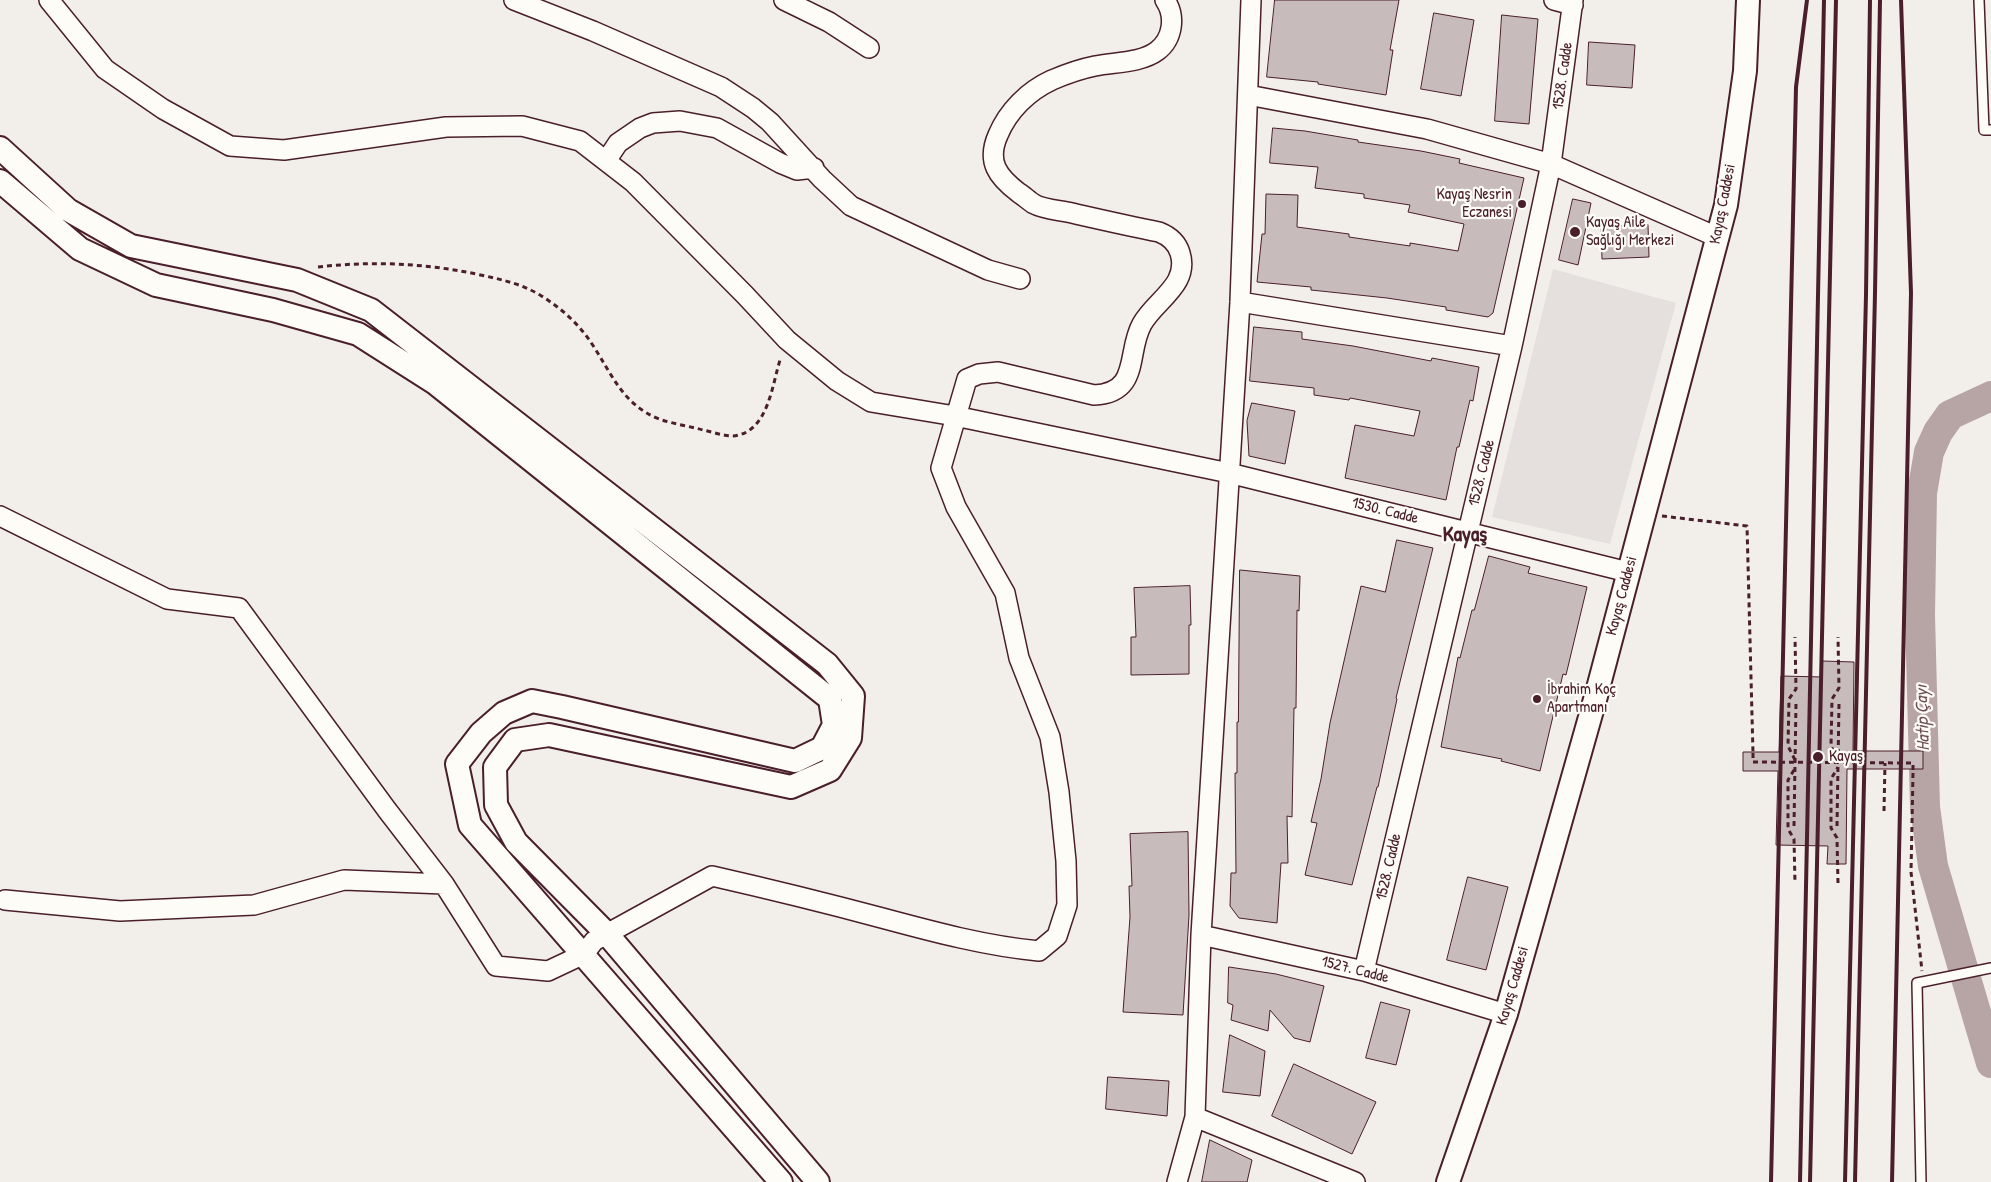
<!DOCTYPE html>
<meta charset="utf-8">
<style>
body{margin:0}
canvas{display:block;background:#f2efeb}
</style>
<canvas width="1991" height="1182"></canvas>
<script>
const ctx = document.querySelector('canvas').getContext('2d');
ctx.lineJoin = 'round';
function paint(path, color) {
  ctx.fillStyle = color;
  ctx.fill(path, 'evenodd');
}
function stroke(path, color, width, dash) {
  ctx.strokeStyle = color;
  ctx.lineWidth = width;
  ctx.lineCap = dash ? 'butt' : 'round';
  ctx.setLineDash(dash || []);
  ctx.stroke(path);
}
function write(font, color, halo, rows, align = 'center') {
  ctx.font = font + ' "Patrick Hand",sans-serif';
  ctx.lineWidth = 4.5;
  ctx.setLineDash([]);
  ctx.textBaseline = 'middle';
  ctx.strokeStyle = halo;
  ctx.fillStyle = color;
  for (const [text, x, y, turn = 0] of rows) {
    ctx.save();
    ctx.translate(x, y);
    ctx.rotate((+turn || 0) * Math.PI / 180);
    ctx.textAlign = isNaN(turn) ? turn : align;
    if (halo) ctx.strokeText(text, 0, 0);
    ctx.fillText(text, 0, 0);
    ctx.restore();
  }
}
const built = new Path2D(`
 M1553,269l123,34 -66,241 -118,-27z`);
const river = new Path2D(`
 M1991,396l-41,19 -12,17 -9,20 -7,41 -2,122 5,192 8,59 58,197`);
const building = new Path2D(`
 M1275,0h124l-9,50h3l-7,45 -68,-11v-2l-51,-5z
 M1434,13l40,7 -13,76 -40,-7z
 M1502,15l36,4 -9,105 -34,-3z
 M1589,42l46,3 -3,43 -45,-3z
 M1273,128l32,3 53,9v2l63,9 39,8 -1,4 65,15 -31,135 -5,4 -42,-7v-3l-59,-9 -76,-8v-3l-54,-5 5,-48h3l1,-40 32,1 -1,32 52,7v3l61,9v-3l48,8 6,-27 -56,-12 2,-7 -46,-7v-4l-49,-6 3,-21 -48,-4z
 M1573,199l18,4 -13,62 -19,-5z
 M1648,225l1,32 -47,2 -1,-32z
 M1254,327l48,5v7l51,7 78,15 1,-3 47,9 -6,34 -3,-1 -11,47h-2l-11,53 -101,-22 10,-53 59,11 6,-25 -70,-13 -1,2 -35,-5v-7l-64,-7z
 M1252,403l43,8 -10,53 -36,-8 -2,-35z
 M1397,540l36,8 -37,150 1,1 -19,88h-1l-25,98 -47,-10 12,-52 -6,-1 10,-43 9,-56 31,-137 24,6z
 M1489,556l41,11 -2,6 59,14 -21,88 -3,-1 -23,97 -39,-10 1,-2 -61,-12 17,-90 2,1 12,-48h2z
 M1240,570l60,6 -1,35 -2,-1 -1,98h-2l-2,109 -5,-1 1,47h-7l-4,60 -38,-5 -9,-12 1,-33h5l-1,-100h2v-51h1z
 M1190,586l1,39h-2v49l-58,1v-38h5l-2,-49z
 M1822,661l32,1 -1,89h70v18h-76l-1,95h-19l1,-18 -52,-1 2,-74h-35v-19h36l2,-76 41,1z
 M1188,832l1,83 -6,100 -60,-3 7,-95 -1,-31h3l-2,-52z
 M1468,877l40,10 -22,83 -39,-10z
 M1229,967l47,7 48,12 -14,56 -16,-4 -24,-28 -2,21 -37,-11 2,-15 -5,-2z
 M1381,1002l29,8 -14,55 -30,-7z
 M1230,1035l35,16 -5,45 -37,-4z
 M1294,1064l82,38 -24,52 -80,-38z
 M1108,1077l61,4 -2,35 -61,-7z
 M1210,1140l42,20 -5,22h-45z`);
const path = new Path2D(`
 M318,267c53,-6 105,-4 158,7 23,5 44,9 64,21 21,13 39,29 52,49 20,30 30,60 67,75 14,5 30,7 44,11 10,2 20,6 30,6 36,-3 39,-53 48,-79
 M1662,516l85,10 6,227
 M1795,760l-7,-14 1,-47 7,-10 -1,-52
 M1838,760l-7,-14 1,-47 7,-11 -1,-51
 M1794,770l-6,10v49l6,10 1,44
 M1913,773l-2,99 11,99
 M1884,811l1,-48
 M1794,826l2,-123
 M1837,826l2,-123
 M1838,883l-1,-45 -6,-10v-49l7,-12`);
const service = new Path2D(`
 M1979,0l5,130h7
 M1921,1182l-4,-199 74,-15`);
const minor = new Path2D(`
 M49,0l56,69 58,40 67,37 54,4 162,-23 76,-1 58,15 53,41 112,113 42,45 50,41 34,21 84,14 274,57 399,99
 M514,0l79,31 128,56 32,21 17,14 52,57 29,27 137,64 32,9
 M784,0l45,22 40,26
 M1554,0l19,5
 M1248,95l179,34 124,35 166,73
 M606,161l12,-18 22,-15 13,-5 27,-2 37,7 63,35 17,7 17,-2
 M1240,302l272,44
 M0,516l167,83 72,9 148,202 57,74 52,82 52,5 36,-17 10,-13 118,-65c57,13 114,27 170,42 52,14 104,28 157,33l18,-15 10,-31 -1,-44 -7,-69 -9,-55 -31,-79 -14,-65 -49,-86 -15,-39 26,-89 12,-5 19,-2 96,23c47,-2 32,-43 48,-71 13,-24 48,-39 38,-71 -3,-10 -11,-17 -21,-21 -31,-6 -61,-13 -92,-20 -10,-2 -24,-3 -33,-8 -5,-3 -10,-8 -15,-11 -21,-16 -33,-31 -21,-58 10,-24 30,-44 54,-55 14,-6 28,-11 43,-14 19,-4 46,-3 62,-15 16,-12 19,-35 8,-51
 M5,900l115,11 134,-6 90,-25 100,4
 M1201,935l163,36 142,43
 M1364,971l148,-625 39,-182 22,-164
 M1195,1117l160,65
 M1177,1182l18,-65 6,-182 39,-633 11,-302`);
const tertiary = new Path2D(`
 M0,148l68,62 63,36 166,34 74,30 456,354 26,32 -3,42 -20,32 -39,17 -242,-52 -34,5 -20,27 1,38 20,37 91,92 211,248
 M0,181l80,68 76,36 117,25 85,24 77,49 395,316 4,26 -12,23 -27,13 -233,-54 -30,-6 -28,12 -23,20 -24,31 13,61 311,357
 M1448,1182l58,-168 90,-318 130,-491 19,-134 3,-71`);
const rail = new Path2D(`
 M1771,1182l25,-1095 11,-87
 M1800,1182l24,-1182
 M1810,1182l26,-1182
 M1845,1182l21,-887 4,-295
 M1855,1182l20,-889 5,-293
 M1892,1182l19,-889 -10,-293`);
const pathBridge = new Path2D(`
 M1753,753v9l160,1v10`);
const markers = [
 [1522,204,5,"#4a1f2b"],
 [1575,232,6,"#4a1f2b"],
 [1537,699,5,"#4a1f2b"],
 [1818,757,6,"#4a1f2b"]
];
const streetNames = [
 ["1528. Cadde",1563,76,-82],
 ["Kayaş Caddesi",1723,204,-79],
 ["1528. Cadde",1482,473,-76],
 ["1530. Cadde",1385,511,14],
 ["Kayaş Caddesi",1622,596,-75],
 ["1528. Cadde",1389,867,-77],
 ["1527. Cadde",1355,970,14],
 ["Kayaş Caddesi",1513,986,-74]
];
const poiNames = [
 ["Kayaş Nesrin",1512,195,"right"],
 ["Eczanesi",1512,213,"right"],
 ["Kayaş Aile",1586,223],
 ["Sağlığı Merkezi",1586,241],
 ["İbrahim Koç",1547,690],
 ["Apartmanı",1547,708],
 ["Kayaş",1829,757]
];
const waterNames = [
 ["Hatip Çayı",1923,718,-92]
];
const districtNames = [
 ["Kayaş",1465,535]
];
paint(built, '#e5dfdd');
stroke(river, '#b7a5a6', 30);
paint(building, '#c8bbbb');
stroke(building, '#4a1f2b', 1);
stroke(service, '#4a1f2b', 12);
stroke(minor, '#4a1f2b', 22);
stroke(tertiary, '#4a1f2b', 26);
stroke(path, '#4a1f2b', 3, [5, 4]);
stroke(service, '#fdfcf7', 9);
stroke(minor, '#fdfcf7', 19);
stroke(tertiary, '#fdfcf7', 22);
stroke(rail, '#4a1f2b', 4);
stroke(pathBridge, '#4a1f2b', 3, [5, 4]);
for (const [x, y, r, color] of markers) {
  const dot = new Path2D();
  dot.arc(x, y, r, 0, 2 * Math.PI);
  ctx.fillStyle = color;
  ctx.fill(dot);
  stroke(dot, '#fdfcf7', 2);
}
write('16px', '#4a1f2b', '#fdfcf7', streetNames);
write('16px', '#4a1f2b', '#fdfcf7', poiNames, 'left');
write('italic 18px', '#704e56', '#fdfcf7', waterNames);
write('bold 21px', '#4a1f2b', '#fdfcf7', districtNames);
</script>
